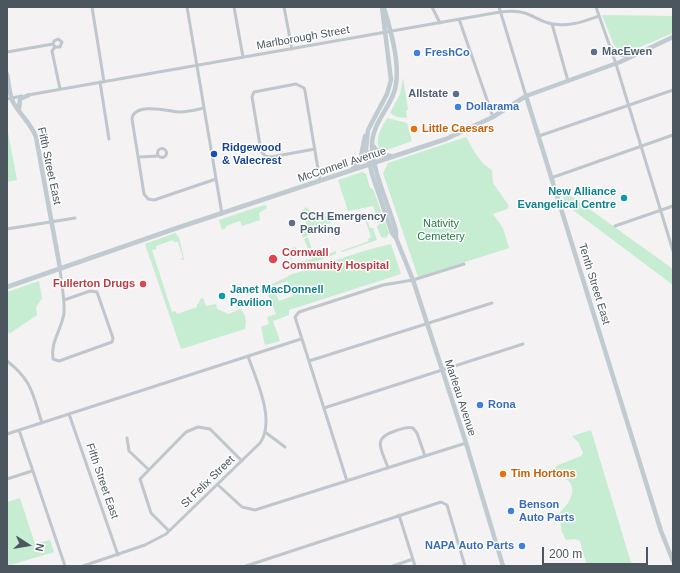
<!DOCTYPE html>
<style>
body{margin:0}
#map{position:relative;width:680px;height:573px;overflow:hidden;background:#f4f2f2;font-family:Arial,sans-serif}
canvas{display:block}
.frame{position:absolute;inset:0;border:8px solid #4b565e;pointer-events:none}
.north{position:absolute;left:8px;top:525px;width:40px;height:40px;-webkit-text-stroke:3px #fff;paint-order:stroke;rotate:102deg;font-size:11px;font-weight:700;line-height:16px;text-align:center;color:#4b565e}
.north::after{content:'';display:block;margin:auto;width:14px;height:18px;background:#4b565e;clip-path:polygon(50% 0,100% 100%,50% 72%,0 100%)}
.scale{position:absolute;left:542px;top:547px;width:106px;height:18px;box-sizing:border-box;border:2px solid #4b565e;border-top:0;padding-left:5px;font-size:12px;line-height:14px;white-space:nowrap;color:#4b565e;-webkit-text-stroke:3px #fff;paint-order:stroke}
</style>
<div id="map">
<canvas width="680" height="573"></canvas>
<div class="frame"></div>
<div class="north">N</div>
<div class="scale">200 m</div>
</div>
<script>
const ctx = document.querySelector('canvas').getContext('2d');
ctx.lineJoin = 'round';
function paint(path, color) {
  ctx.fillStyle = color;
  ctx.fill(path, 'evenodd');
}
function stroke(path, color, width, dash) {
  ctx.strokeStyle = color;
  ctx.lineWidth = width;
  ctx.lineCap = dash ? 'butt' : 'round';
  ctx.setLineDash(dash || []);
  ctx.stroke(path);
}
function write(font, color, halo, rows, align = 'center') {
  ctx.font = font + ' Arial,sans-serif';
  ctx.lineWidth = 3;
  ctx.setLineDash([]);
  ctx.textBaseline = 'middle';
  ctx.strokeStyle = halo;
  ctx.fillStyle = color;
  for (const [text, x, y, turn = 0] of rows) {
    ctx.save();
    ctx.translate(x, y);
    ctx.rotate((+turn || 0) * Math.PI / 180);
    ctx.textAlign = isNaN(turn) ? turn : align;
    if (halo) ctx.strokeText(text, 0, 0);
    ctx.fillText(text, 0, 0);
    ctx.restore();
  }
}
const green = new Path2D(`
 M602,15l71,1v17l-40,17 -13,1 -6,-6z
 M403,78l5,31 -2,2 1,7 -10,-1 -7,-4 10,-19z
 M387,118l20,5 5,18 -28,10 -4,-2c-6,-10 2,-22 7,-31z
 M7,127l10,53 -10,2z
 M466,137c7,12 14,27 26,33l1,13 16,23 -2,3 -14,5 10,14 6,20 -91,29 -35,-104 5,-10z
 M362,172l4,2 4,14 3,1 16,44 -3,5 -5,-1 -4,-10 2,-3 -6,-18 -25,5 -10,-31z
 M567,193l106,76v16l-108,-81 -2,-9z
 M264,205h2l1,3 -8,5 1,7 -18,6 -2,-5 -14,5v2l-4,2 -3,-10z
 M306,207c10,8 0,12 21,5l1,2 -12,4 2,2h5l-1,-3 6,-2 3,8 -22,7 1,4 -7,4 -2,-5 7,-4 -6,-18z
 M362,213l3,1 5,14h3l4,12 -35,12 -2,-4 1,3 28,-10 -1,-2 3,-2 -7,-21h-4l-1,-2z
 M175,233l4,4 5,22 -1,1 -3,-1 3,-1 -5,-16h-4l-1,-2 -17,6v3l-4,1 20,62 3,-1 2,3 20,-7v-3l2,-1 1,-4 3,-1 3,8 10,-2 1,5 12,5 11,-5c6,4 7,14 5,20l-64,20 -36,-105z
 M308,237l6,19h3l1,2 18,-7v3l-38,14 -4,-1 -6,-13 1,-5 7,-2 1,2 -8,3 4,12 19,-5 -8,-20z
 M391,244l10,30 -112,36v5l-16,6 7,20 -15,4 -4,-18 8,-3 -2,-7 9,-3 -9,-22 7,-2 5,11 14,-5 -5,-15 -18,6c3,-6 14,-7 20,-12l77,-25z
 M39,281l3,17 -6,9 1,8 -28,19 -2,-6v-36z
 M591,430l41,136h-45l-7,-25 -5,-2 -9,1 -4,-8 -3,-17c2,-5 6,-8 9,-12 10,-16 2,-27 -16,-27l4,-10 25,-10 2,-3 -5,-11 -6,-6z
 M20,498l15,46 15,-4 4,12 -47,14v-64z`);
const street = new Path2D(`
 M92,7l12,75
 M187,7l35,207
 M234,7l9,50
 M284,7l8,42
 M432,7l8,16
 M499,7l27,89
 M596,7l20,57 57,187
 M459,19l34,98
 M552,24l16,57
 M53,44l1,-3 4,-2 4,3 -2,5h-5
 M7,52l46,-8 2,3 -3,4 8,38
 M100,82l9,57
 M28,95l472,-83c8,-1 16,-2 25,1 9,3 18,10 28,11 17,3 31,-3 46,-8
 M7,99l15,-3
 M204,108c-8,2 -17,4 -25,4 -11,-1 -45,-10 -47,7l12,75 4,5 6,1 62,-21
 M539,136l134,-46
 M157.5 153a4.5 4.5 0 1 1 9 0a4.5 4.5 0 1 1-9 0Z
 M315,149l-44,8 -6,-1 -4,-5 -9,-54 2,-5 42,-8 8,4 1,3 15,90
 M139,157l19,-1
 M551,178l122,-43
 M615,226l58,-20
 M7,229l68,-11
 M60,268c1,15 5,30 4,45 -2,16 -14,29 -11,46l6,2 53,-19 1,-4 -16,-46 -7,-1 -26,9
 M7,361c25,19 26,34 35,62
 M309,361l183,-58
 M324,408l199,-64
 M69,414l49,141
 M19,430l46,136
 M265,432l20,15
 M7,434l294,-95
 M127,438l2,13 19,18
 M388,468c-6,-19 -17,-29 7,-37 6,-2 12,-5 18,-3l4,5 8,23
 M7,479l25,-8
 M347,481l-52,-164 4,-5 84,-27 30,-5 51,-16
 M218,485l24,22 13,3 211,-67
 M399,515l16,51
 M169,531l-18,-18 -11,-34 46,-47 12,-5 12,2 32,32
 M83,566l62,-21 21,-11 94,-91c16,-23 -4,-63 -12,-87
 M246,566l195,-64 6,3 18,61
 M393,566l20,-7`);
const secondary = new Path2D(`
 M382,7l9,73 -4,14 -19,36 -2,19 6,25 20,59 4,5 17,42 53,163 37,123
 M384,8c7,23 19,64 9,87 -7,17 -21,31 -21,50 -1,22 18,63 24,86v7
 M610,47c7,7 12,10 22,7
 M7,74c2,9 2,20 6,28 7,13 18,21 23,35l24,131
 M526,96l135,435 12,30
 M19,109l1,-10 9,-4
 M373,146l7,8 11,2
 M351,170l9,-9 5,-25
 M7,287l170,-59 269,-89 47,-22 33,-21 94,-34 53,-25`);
const markers = [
 [594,52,4,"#5c6f8a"],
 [417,53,4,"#3f7fe0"],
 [456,94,4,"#5c6f8a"],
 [458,107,4,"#3f7fe0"],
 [414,129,4,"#e8710a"],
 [214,154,4,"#1a4fb4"],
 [624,198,4,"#0f9aa8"],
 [292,223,4,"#5c6f8a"],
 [273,259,5,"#e0444e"],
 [143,284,4,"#e0444e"],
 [222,296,4,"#0f9aa8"],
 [480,405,4,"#3f7fe0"],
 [503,474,4,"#e8710a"],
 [511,511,4,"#3f7fe0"],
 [522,546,4,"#3f7fe0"]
];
const streetNames = [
 ["Marlborough Street",303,38,-10],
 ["McConnell Avenue",342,165,-18],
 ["Fifth Street East",49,166,78],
 ["Tenth Street East",594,284,73],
 ["Marleau Avenue",460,398,72],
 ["Fifth Street East",102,481,71],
 ["St Felix Street",208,482,-44]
];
const serviceNames = [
 ["MacEwen",602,52],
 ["Allstate",448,94,"right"],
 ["CCH Emergency",300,217],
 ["Parking",300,230]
];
const shopNames = [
 ["FreshCo",425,53],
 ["Dollarama",466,107],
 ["Rona",488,405],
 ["Benson",519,505],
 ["Auto Parts",519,518],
 ["NAPA Auto Parts",514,546,"right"]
];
const foodNames = [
 ["Little Caesars",422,129],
 ["Tim Hortons",511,474]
];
const transitNames = [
 ["Ridgewood",222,148],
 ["& Valecrest",222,161]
];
const cultureNames = [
 ["New Alliance",616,192],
 ["Evangelical Centre",616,205],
 ["Janet MacDonnell",230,290,"left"],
 ["Pavilion",230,303,"left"]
];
const parkNames = [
 ["Nativity",441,224],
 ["Cemetery",441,237]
];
const healthNames = [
 ["Cornwall",282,253],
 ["Community Hospital",282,266],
 ["Fullerton Drugs",135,284,"right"]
];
paint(green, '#c6ecd1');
stroke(street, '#bfc7cd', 3);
stroke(secondary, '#c0cad1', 4.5);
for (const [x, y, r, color] of markers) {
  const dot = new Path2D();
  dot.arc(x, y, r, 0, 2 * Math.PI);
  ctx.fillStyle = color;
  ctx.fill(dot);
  stroke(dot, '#fff', 1.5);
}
write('11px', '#4b565e', '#fff', streetNames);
write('bold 11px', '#4e5e75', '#fff', serviceNames, 'left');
write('bold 11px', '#366cbe', '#fff', shopNames, 'left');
write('bold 11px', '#c56008', '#fff', foodNames, 'left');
write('bold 11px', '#164399', '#fff', transitNames, 'left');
write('bold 11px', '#0d838f', '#fff', cultureNames, 'right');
write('11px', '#217a46', '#fff', parkNames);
write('bold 11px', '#be3a42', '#fff', healthNames, 'left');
</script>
